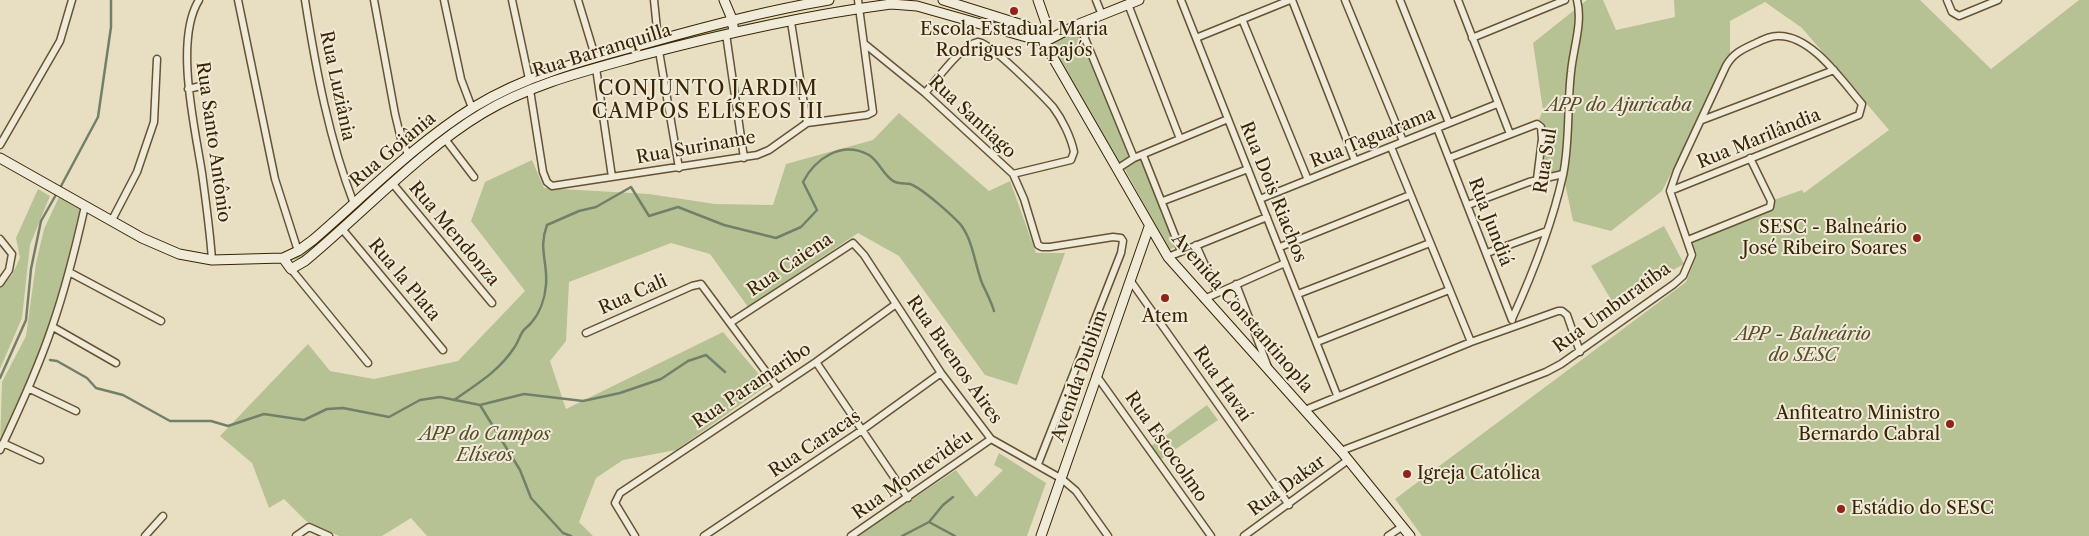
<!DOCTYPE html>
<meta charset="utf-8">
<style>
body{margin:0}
canvas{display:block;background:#e8dfc3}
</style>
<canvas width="2089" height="536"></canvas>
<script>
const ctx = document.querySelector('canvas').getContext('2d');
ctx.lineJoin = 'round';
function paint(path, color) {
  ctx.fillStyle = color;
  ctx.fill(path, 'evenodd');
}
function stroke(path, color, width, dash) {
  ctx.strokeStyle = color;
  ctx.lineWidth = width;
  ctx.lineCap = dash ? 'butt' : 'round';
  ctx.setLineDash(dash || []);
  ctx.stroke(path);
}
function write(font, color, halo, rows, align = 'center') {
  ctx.font = font + ' "Libre Caslon Text",serif';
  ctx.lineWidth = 4;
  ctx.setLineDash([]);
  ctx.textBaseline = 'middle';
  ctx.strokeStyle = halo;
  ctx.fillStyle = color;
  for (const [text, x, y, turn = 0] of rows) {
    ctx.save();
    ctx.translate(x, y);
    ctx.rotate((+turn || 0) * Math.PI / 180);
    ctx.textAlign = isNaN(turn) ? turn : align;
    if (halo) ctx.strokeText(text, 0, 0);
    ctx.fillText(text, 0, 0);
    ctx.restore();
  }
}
const green = new Path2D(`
 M1587,0h16l13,30 59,-13 -1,-17h246l71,69 88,-69h10v536h-667l-27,-37 291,-217 11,-27 -6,-16 77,-30 3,-8 31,-11 2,3 85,-63 -87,-102 -37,-26 -35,19v38l-68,132 -51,40 -38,-10 -10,-47 -26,5 5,-39 -5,-16 6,-14 -10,-67z
 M845,5l3,5 -196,40 -129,46 -50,23 -132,113 -42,27 -7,1 46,-32 69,-64 64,-48 181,-71 66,-16z
 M1075,27l56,131 9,-4 35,93 -6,3 -47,-86 -4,1 -71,-128z
 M899,113l90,78 21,-10 26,72h29l-48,132 -32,-10 -86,-119 -41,-23 -110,74 -38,-53 -39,-11 -102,39 -3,59 -16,20 16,48 157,-77 45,53 -92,65 -53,10 -27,18 -17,44 14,14h-166l-16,-18 -29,18h-43l-33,-15 -22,-22 -15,9 -17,-45 -32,-27 88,-92 22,27 44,8 84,-18 67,-70 -54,-70 14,-39 47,-22 12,28 105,6 66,10 58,1 13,-41 87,-24z
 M38,189l12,7 -20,49 -8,73 -22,51v-82l12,-12 8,-17 -4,-20z
 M59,197l21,12 -16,65 -24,81 -40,90 2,-63 24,-46 10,-73 8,-34z
 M1664,226l20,38 -71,39 -22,-37z
 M1207,405l11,15 -58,40 -9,-14z
 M999,453l47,30 -19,53h-170l99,-66 20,27 27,-27 -9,-5z`);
const stream = new Path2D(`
 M60,188l38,-71 13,-90v-27
 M50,360l7,1 30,17 9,10 27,7 47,26h41l17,5 36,-12 40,6 23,-11 16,-1 46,9 31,-17 20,-3 40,8 44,-11 59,7 37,-8 41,-14 27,-18 18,-6 19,17
 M0,378l26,-58 5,-51 10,-48 16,-28
 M454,400c23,-16 44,-28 60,-52 4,-5 5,-11 9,-17 2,-3 6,-5 8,-8 9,-10 14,-25 15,-38 2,-23 -8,-36 1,-60l32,-14 17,-4 35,-20 18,29 29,-9 46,18 52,13 25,-11 16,-17 -14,-28c12,-23 38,-42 66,-27 11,7 15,22 26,27 5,2 11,1 15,2 12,4 43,32 51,41 12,16 14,40 21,58 4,9 9,18 12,28
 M480,405l40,65 11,28 32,35 8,3
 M929,522l26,14
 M902,536l27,-14 14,-17 10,-8`);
const street = new Path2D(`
 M199,0c-25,40 -4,128 3,173 4,29 8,58 10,87
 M238,0l37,179 23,72
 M305,0c11,70 24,139 49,204
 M374,0l21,114 6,25 8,17
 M444,0l17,79 11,29
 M512,0l17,79
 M578,0l17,56
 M654,0l4,39
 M1096,0l6,15
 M1181,0l156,395
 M1292,0l63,161
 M1345,0l58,141
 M1400,0l49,123
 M1458,0l52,134
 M1947,0l5,12 7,4 39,-16
 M1128,4l52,135
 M1242,19l66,161
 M791,22l16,101
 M1079,24l55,134 94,-39
 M726,34l18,124
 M1196,38l94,-38
 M1472,38l93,-38
 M866,45l59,48 88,81 11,25 14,46 4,2h8l63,-10 8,1 2,3 -2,12 -83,211
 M659,51l20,117
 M596,68l16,109
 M188,89l17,-4
 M530,90l13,82 4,10 5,4 205,-31 12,-5 38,-27 60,-8 6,-3 -15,-112
 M925,93c12,-13 36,-48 53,-51 11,-1 65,54 75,65 9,12 18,30 21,45l-3,8 -58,14
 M1702,120l132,-50
 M1437,128l75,192
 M445,139l29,38
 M0,145l60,-104 12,-41
 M1391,147l80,195
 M1143,155l38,96
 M1449,158l88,-34 4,3 1,12 -5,40
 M1117,169l17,-11
 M393,184l99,119
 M1260,199l237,-95
 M1163,201l85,-32
 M1468,205l61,-23 34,-8
 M112,220l25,-48 17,-50 3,-63
 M343,230l100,120
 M0,239l12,15 -3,16 -9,13
 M1688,240l82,-33 1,-6 -21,-43
 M1196,245l21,47
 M1280,247l130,-52
 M1487,253l60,-22
 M1168,257l99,-40
 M291,269l77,94
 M69,272l92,49
 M1130,280l159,225
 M1236,284l32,83
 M1298,294l132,-51
 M1204,299l81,-36
 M1512,319c21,-46 40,-94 51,-144 7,-33 4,-69 8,-103 2,-23 12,-49 6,-72
 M730,323l123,-80 11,12 77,118 50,66 71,40 14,12 32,45
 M53,327l63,36
 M586,333l106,-47 9,-2 77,104
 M1317,342l132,-52
 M816,362l92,136
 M1096,375l115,161
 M28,388l48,23
 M1305,410l166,-68 87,-31h4l5,4 13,37
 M3,443l37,17
 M0,450c19,-40 38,-81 52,-123 14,-40 24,-81 33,-121
 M1341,451l205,-79 15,-8 113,-80 9,-8 9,-21 -22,-64 7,-20 49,-105c7,-13 17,-17 30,-23 6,-3 14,-7 21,-7 34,-2 65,45 85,68l-3,11 -189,76
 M145,536l18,-20
 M296,536l13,-9 20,9
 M635,536l-20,-33 5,-10 196,-131 80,-58
 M704,536l158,-106 79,-57
 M851,536l140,-97
 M1244,536l104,-76
 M1388,536l15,-10`);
const secondary = new Path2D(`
 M724,0l8,19 2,13
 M943,0l83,26 18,16 124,215 173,194 69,85
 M1038,0l8,23 -2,19
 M1044,42l35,-18 60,-24
 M0,158l142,80 37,16 33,6 71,-2 15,-7 15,-11c51,-44 104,-98 161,-133 51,-31 107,-46 163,-61 64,-18 127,-35 192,-46
 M283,258l8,11 14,-8c57,-47 116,-111 178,-148 48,-29 102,-42 156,-57 83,-22 168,-41 252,-52l26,2 127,36
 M1041,536l108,-309`);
const markers = [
 [1014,11,5,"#8f2418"],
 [1917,238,5,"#8f2418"],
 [1165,298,5,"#8f2418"],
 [1950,424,5,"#8f2418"],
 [1407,474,5,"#8f2418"],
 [1841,509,5,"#8f2418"]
];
const poiNames = [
 ["Escola Estadual Maria",1014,30],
 ["Rodrigues Tapajós",1014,51],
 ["SESC - Balneário",1907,228,"right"],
 ["José Ribeiro Soares",1907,249,"right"],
 ["Atem",1165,317],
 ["Anfiteatro Ministro",1940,414,"right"],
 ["Bernardo Cabral",1940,435,"right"],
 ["Igreja Católica",1417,474,"left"],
 ["Estádio do SESC",1851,509,"left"]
];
const streetNames = [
 ["Rua Barranquilla",602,51,-17],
 ["Rua Luziânia",337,86,78],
 ["Rua Santiago",972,117,43],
 ["Rua Taguarama",1373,138,-22],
 ["Rua Marilândia",1759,139,-22],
 ["Rua Santo Antônio",213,142,82],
 ["Rua Suriname",696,148,-10],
 ["Rua Goiânia",393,150,-40],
 ["Rua Sul",1546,161,-81],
 ["Rua Dois Riachos",1273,192,68],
 ["Rua Jundiá",1490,222,69],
 ["Rua Mendonza",454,234,50],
 ["Rua Caiena",790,265,-34],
 ["Rua la Plata",404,280,50],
 ["Rua Cali",633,295,-24],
 ["Rua Umburatiba",1612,308,-36],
 ["Avenida Constantinopla",1242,313,49],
 ["Rua Buenos Aires",954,360,55],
 ["Avenida Dublim",1080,376,-71],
 ["Rua Havaí",1222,384,55],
 ["Rua Paramaribo",752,386,-34],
 ["Rua Caracas",815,444,-34],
 ["Rua Estocolmo",1166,447,55],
 ["Rua Montevidéu",913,475,-35],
 ["Rua Dakar",1287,486,-36]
];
const parkNames = [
 ["APP do Ajuricaba",1619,106],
 ["APP - Balneário",1803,335],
 ["do SESC",1803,356],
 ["APP do Campos",485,435],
 ["Elíseos",485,456]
];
const quarterNames = [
 ["CONJUNTO JARDIM",708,89],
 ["CAMPOS ELÍSEOS III",708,112]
];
paint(green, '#b6c294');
stroke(stream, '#728069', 2.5);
stroke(street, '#655333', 9);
stroke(secondary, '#392403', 11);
stroke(street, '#f0ead8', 6);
stroke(secondary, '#f0ead8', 9);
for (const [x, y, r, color] of markers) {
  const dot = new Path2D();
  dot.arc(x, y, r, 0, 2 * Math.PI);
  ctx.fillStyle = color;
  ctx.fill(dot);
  stroke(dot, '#f0ead8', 2);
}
write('18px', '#392403', '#f0ead8', poiNames);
write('18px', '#392403', '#f0ead8', streetNames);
write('italic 18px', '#584c27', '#f0ead8', parkNames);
ctx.letterSpacing = '1px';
write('20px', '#392403', '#f0ead8', quarterNames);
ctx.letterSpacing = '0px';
</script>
